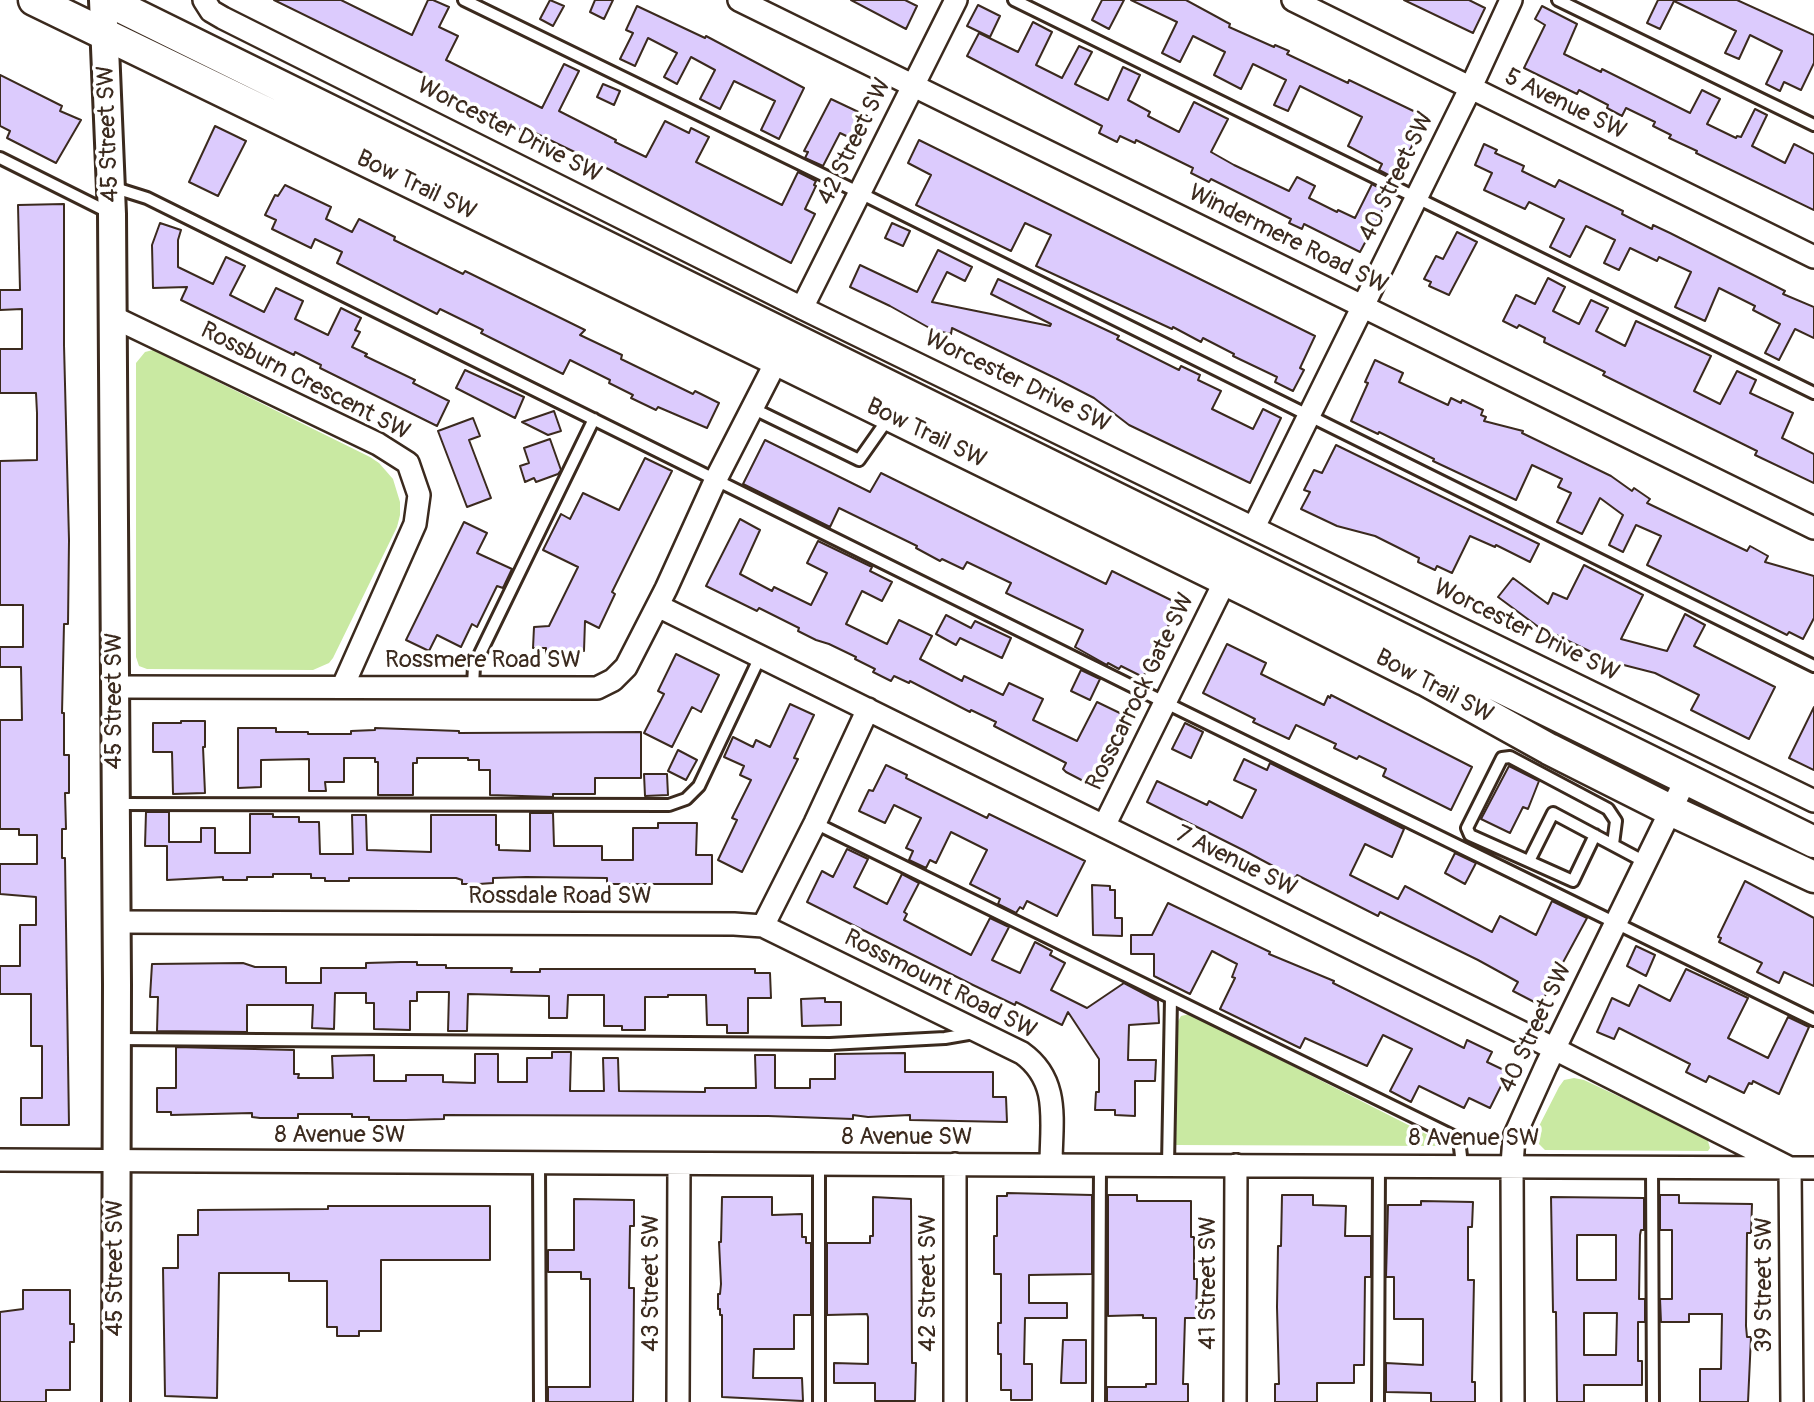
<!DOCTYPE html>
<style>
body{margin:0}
canvas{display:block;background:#fff}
</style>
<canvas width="1814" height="1402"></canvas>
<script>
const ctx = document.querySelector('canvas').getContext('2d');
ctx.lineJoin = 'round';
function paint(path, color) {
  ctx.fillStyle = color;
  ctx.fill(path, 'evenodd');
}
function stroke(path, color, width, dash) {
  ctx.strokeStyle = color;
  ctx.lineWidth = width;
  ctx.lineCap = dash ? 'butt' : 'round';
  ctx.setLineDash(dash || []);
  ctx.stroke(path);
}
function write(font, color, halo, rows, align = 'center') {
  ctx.font = font + ' Pangolin,sans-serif';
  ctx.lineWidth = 7;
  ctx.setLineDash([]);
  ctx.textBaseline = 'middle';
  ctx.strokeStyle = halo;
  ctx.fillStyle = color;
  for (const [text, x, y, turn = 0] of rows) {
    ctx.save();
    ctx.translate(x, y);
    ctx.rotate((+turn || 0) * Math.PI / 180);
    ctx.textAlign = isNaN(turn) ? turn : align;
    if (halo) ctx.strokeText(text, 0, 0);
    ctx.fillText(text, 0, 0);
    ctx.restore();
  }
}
const green = new Path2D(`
 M153,350l217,107 9,6 14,16 7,23v13l-3,12 -64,131 -4,5 -16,7 -166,-1 -8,-3 -3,-9v-294l9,-11z
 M1190,1014l238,121 10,5 2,6 -264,-1 1,-122 4,-7z
 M1574,1078l10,2 123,58 3,10 -2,3 -163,-1 -9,-9 -1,-7 24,-47 5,-7z`);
const building = new Path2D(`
 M274,0h67l71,35 16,-35h5l16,7 -10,20 19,9 -12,24 96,48 22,-44 15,7 -20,40 57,29 -1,2 31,15 19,-36 24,12 2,-5 18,9 -13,25 86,43 16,-33 18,9 -2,4 2,1 -11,23 10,5 -24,49 -206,-106 -58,-28 -2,3 -76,-37 -18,-9 1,-3 -7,-4 2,-4z
 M550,0l14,6 -11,20 -13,-7z
 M595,0h18l-9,19 -14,-7z
 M851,0h54l12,6 -11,23z
 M1102,0h22l-15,29 -17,-9z
 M1131,0h55l44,24 -1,3 45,20 1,-2 14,6 -2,3 61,29 1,-3 77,37 -18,37 4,2 -9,18 -2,-1 -3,7 -19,-10 3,-6 -34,-18 14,-29 -62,-31 -12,25 -14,-6 12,-25 -33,-16 -12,25 -27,-14 11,-23 -32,-16 -13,26 -18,-9 15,-31z
 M1404,0h65l16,8 -12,25z
 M1658,0h79l77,35v28l-13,27 -17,-8 -4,9 -14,-7 16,-33 -32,-16 -11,24 -14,-6 11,-22 -62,-30 -14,28 -13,-6z
 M978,5l22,11 -10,21 -23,-11z
 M637,6l68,32 1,-2 98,52 -25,51 -18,-9 14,-29 -41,-20 -14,28 -20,-10 15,-29 -24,-13 -14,27 -13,-7 13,-24 -29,-15 -13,28 -15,-7 13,-26 -7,-3z
 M1542,6l35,18 -13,30 37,18 1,-3 88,44 12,-23 18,9 -13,25 29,14 1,-2 4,1 14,-28 12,6 -15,31 33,17 9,-19 20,10v56l-118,-57 1,-2 -28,-13 2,-3 -18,-9 2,-4 -29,-14 -4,8 -15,-8 1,-3 -29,-15 -2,4 -53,-26 21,-43 -10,-6z
 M1033,22l19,10 -16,33 26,13 17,-32 13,6 -17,32 33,16 15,-33 17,8 -12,25 22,12 -2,4 31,16 15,-30 34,17 -17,33 23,13 55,26 8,-14 18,9 -6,12 28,14 1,-2 17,8 17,-34 19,10 -31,58 -56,-28 -2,5 -13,-6 2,-4 -80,-40 -2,3 -18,-9 2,-5 -57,-28 -1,3 -15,-7 -3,6 -18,-9 3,-7 -135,-70 12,-23 39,19z
 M0,75l62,31 -2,5 21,9 -25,43 -49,-25 3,-7 -10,-5z
 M603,84l17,7 -6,14 -17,-8z
 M831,99l36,17 -12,24 -15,-7 -17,33 -18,-8 3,-6 -4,-1z
 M215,126l31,15 -28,55 -29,-14z
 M919,140l396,196 -15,32 4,2 -11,21 -18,-9 2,-5 -44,-21 1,-2 -31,-16 -2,4 -28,-15 -1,2 -136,-63 15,-31 -26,-12 -14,28 -95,-46 15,-30 -23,-12z
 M1484,144l13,6 -2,3 29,13 -2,5 33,16 4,-7 64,31 -1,3 30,15 1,-4 17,8 115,58 -2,3 31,13v31l-19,-9 -16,31 -14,-7 15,-29 -27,-14 2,-4 -36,-18 -14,33 -30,-14 16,-35 -32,-15 -2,4 -27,-13 -11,22 -15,-7 11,-23 -29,-14 -16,31 -20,-10 14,-28 -35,-17 -4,7 -41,-19 8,-17 -17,-8z
 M285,185l46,22 -5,12 26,13 7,-13 36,18 -1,3 69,34 2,-3 120,59 -5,5 42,20 -1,4 72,35 2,-3 24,12 -12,25 -49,-21 -2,3 -25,-12 2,-3 -24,-12 1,-3 -40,-20 -7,14 -82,-41 2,-3 -43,-21 -3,5 -100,-51 5,-11 -27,-13 -4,9 -39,-19 4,-9 -11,-5 10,-20 3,1z
 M64,204v141l5,195 -1,84h-4l-2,89h2v42h5v38h-4l1,36h-4v29h3l4,267h-48v-27h21v-52h-11v-52h-31v-28h20v-41h16v-28l-36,-3v-30h37v-29h-18v-6h-19v-109h22l-1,-53h-21v-20h23v-42h-23v-144l37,-1v-47l-1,-20h-36v-44h22v-40l-22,1v-20h20l-2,-85z
 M160,223l21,7 -3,10v27l35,17 13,-27 19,9 -15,29 34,17 12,-24 27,13 -8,18 33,16 13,-27 20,10 -6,12 5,2 -8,15 15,7 -2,2 50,24 -2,3 36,18 -12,25 -117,-58 1,-3 -26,-13 -1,3 -113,-55 6,-13 -34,1 -1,-43z
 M892,223l18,8 -7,15 -18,-8z
 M1457,232l20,10 -28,53 -20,-9 2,-4 -7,-3 12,-23 7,3z
 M938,250l34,17 -7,14 -18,-9 -15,30 118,24 1,-2 -60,-30 7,-15 121,57 -2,3 62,31 2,-4 19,9 -2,5 23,11 -9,18 41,20 10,-20 18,9 -31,65 -121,-58 -35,-27 -37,-19 -105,-51 -1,6 -18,-4 -43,-24 -40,-19 10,-22 57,27z
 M1548,278l17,9 -12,24 26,13 12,-24 17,8 -12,23 29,15 11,-25 75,35 -17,35 26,13 17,-33 19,9 -6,13 43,20 -11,25 32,16v29l-59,-28 2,-4 -154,-76 2,-3 -61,-30 1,-4 -26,-13 -2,3 -14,-7 13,-26 19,9z
 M1375,360l28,13 -4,9 49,23 3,-7 10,5 1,-3 21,10 -2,5 5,2 -2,4 39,10 -1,2 89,43 21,15 2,-3 16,11 -3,4 100,48 3,-5 18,10 -3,6 49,14v42l-11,21 -14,-7 -2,3 -140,-70 14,-29 -25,-11 -13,27 -14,-7 14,-30 -23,-17 -18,36 -25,-12 14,-29 -13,-6 4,-8 -30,-14 -16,35 -83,-39 1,-2 -55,-27 -1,2 -27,-13 17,-38 -3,-1z
 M465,370l59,27 -9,21 -59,-30z
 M554,411l7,20 -13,4 -26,-13z
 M473,418l7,18 -11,4 22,58 -24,9 -29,-76z
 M550,439l11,31 -3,4 -22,8 -2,-4 -9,4 -5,-16 9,-3 -5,-15z
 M765,440l105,52 11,-19 225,111 6,-13 67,33 -36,73 -22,-11 -2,3 -11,-6 -1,2 -32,-18 8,-17 -77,-37 5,-10 -44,-21 -4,7 -21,-10 -2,2 -24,-13 1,-2 -78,-38 -9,19 -87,-43z
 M1336,445l203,99 -9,18 -34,-17 -1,2 -25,-11 -18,37 -15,-7 -2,4 -17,-8 1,-4 -44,-22 -38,-10 -36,-17 9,-17 -6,-2 10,-20 8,3z
 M645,458l27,13 -60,121 3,2 -16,34 -14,-7 -1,30h-14v3h-24v-6h-13l1,-21 15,-1 29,-59 -35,-17 18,-36 9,5 13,-26 36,17z
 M740,519l20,11 -20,44 32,17 2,-4 37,18 16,-32 -20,-10 11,-22 54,26 -2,4 22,11 -10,19 -20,-10 -16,33 41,20 12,-24 33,16 -12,23 42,22 2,-5 39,19 6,-12 34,16 -10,21 44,21 20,-39 29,14 -35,69 -25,-13 -3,-3 3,-6 -72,-37 2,-4 -25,-12 -1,2 -60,-31 -1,2 -15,-7 -3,5 -18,-9 2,-3 -20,-10 1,-2 -27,-13 -13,-4 -18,-9 1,-3 -40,-20 -2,3 -51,-25z
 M464,522l23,11 -10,20 35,16 -9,19 -6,-2 -20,41 -5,-3 -11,23 -24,-12 -8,16 -23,-11z
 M1584,565l59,30 -22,44 46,12 18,-37 20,11 -11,21 81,41 -26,52 -58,-29 8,-15 -44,-22 -43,-11 -58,-28 -2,3 -54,-40 15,-19 35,26 5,-11 14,6z
 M946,615l25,13 4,-7 36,17 -9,20 -42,-20 -4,7 -20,-11z
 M1227,644l39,19 -5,11 63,31 4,-9 2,2 1,-3 141,72 -21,43 -68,-34 3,-7 -27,-13 -2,3 -23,-11 2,-4 -40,-19 -7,14 -36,-17 2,-3 -52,-26z
 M676,654l43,21 -18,37 -9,-5 -20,40 -28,-14 20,-39 -6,-3z
 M1081,670l19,9 -10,21 -19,-9z
 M790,704l24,11 -20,43 4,1 -56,113 -24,-12 19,-40 -5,-2 19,-38 -11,-5 4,-9 -20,-9 9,-20 20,10 3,-7 14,7z
 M1814,707v63l-25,-12z
 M181,721h24v26h-2l2,46 -32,1 -1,-42h-19v-29h28z
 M1185,723l18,9 -12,26 -19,-9z
 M238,728h38v4h32v2h43v-3l24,-1v-2l84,3v2l182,-1v46h-46v16h-42v3l-63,-2v-25h-11v-10h-11v-2h-51v5h-4v32h-35v-33h-3v-4h-31v24h-19l1,9h-17v-32l-48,1v27l-23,1z
 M678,750l19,10 -11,20 -18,-9z
 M1244,759l23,11 3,-7 134,66 -12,28 -27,-13 -15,31 48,24 7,-13 87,46 8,-16 36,19 16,-34 35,17 -47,87 -27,-14 5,-9 -40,-22 -98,-48 -2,4 -81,-41 -2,3 -23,-9 1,-3 -28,-15 -98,-49 10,-21 50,24 2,-4 33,17 14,-28 -22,-10z
 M886,765l21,10 -1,3 81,40 2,-4 96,47 -28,55 -30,-15 -4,8 -3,-2 -4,6 -18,-9 2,-5 -30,-15 17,-34 -36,-18 -15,31 -6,-3 -4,8 -17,-8 4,-9 -7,-3 15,-30 -27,-13 -9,18 -26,-12 10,-21 4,1z
 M1509,766l30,15 -11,28 -5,-2 -13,26 -29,-14z
 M644,774h23l1,21 -23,1z
 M146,812h23v30h32v-14h14v25h35v-39h23v3h26v5h20l1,32h33l-1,-39h14l1,35 64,2v-37h65v30h3v5l31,1v-38h23l1,33h48v14h31v-32h25v-5h39l-1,32h16v29h-105v-6l-81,-1 -33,1v5l-14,1h-17v-4l-6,-2h-107v3h-24v-3h-14v-4h-38v3h-26v3h-24v-3l-56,3v-34h-22z
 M847,849l21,10 -14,28 33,17 15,-30 17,9 -15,29 3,2 -3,6 67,35 19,-37 19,9 -17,33 28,13 15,-31 17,9 -2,4 15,8 -14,27 36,18 37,-25 34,18 1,22 -30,2 -1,35h28l-1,21h-20v35l-20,-1v-5h-20l1,-18h3v-33l-31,-47 -6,13 -46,-23 -1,3 -42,-20 -166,-83 15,-31 11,6z
 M1455,853l21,10 -11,21 -20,-11z
 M1745,881l69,37v68l-30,-14 -5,11 -22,-11 5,-9 -43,-21 2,-4 -3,-1z
 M1092,885l18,1v4h5v28h7v18l-29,-1z
 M1168,903l102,49 -1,2 65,27 -1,2 131,65 3,-8 25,12 -5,10 21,10 -18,36 -21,-10 -5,10 -45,-22 -8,16 -21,-11 22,-42 -29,-14 -16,31 -62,-28 -5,10 -80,-39 15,-31 -3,-1 5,-13 -25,-13 -22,43 -36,-18v-22h-23v-19h21z
 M1636,946l19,9 -9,21 -19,-10z
 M401,962h16v3h29v3h66l-1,4h29v-3h215v4h15l1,25h-23v35h-21v-8h-20l-1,-30h-38v2h-23v33h-23v-4h-18v-31h-36l-1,23h-18v-22l-81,-2 -1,37h-19l1,-39h-32v9h-7v29l-36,-1v-26h-8v-10h-31l-1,36 -22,-1 1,-23h-66v27l-90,-1 1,-34h-8l2,-33 91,-1 12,4h31v16h35v-15h45v-5z
 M1686,969l62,29 -20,40 40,20 20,-41 21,10 -30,67 -26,-13 -1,3 -3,-1 -5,10 -35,-17 -3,6 -20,-10 4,-8 -71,-36 -5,11 -17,-7 15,-34 17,8 10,-21 31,16z
 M825,998v4h16v23l-39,1 -1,-27z
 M176,1047l118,3v24h5l-1,4h35l-1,-22 42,-1v26h32v-6h37v7l32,1v-29h23v28h29v-24h25v-6h19l-1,39h34l-1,-33h15l1,33 86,1v-4h51l-1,-33h20v33h35v-9h25v-25l70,-1v19h88v25h13l1,25 -97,-2v-5l-42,2 -15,-2v4l-85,-3 -324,-1v4l-38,1h-37v-3h-17v-3h-54v4h-38l-8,-1v-4l-81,2v-3h-14v-24h19z
 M1007,1193l85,2v79l-63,1v28h38v15h-42l-1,46h8v36h-21v-10h-10v-36h-3v-31h3v-49h-7v-38h3v-40h10z
 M1108,1195h29v6h54v36h3v42h3l-1,39h-11l-2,66h5v18h-81v-15h39v-3h10v-66h-13v-3l-35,1z
 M1282,1195h31v10l33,1 -1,30h26v41h-6l-1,88h-10v18h-37v19h-42v-18h4l-2,-77 1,-61h3z
 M1660,1195h19v8l73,1 -1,29h-4l-1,93 1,11h4l-3,65h-48v-33h21l1,-55h-33v8h-28l-1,-23h12v-69h-12z
 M722,1197h50v18l30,-1v23h4v6h5v72h-17v34h-40l-1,29h49l1,23 -81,-4v-82h-2v-6h-2v-15h2l1,-10 -2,-42h2z
 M873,1197l38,2 1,164h4l-1,38h-40v-18h-41v-20l34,1v-47l-1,-3 -40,1v-72h43v-7h3z
 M1551,1197l93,1v32h-3l-1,5 -1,64h6v23h-7v39h4v24h-58v17h-27l-1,-90h-3zM1577,1235h39v45h-39zM1584,1313h33l-1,42h-32z
 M574,1199l60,1v26h-4l-1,62h5l-1,114h-85v-15h42v-108h-9v-7h-33v-22h26z
 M1421,1201l52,1 -1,25h-4v53h6l-2,102h3v20h-44v-9l-45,-1v-29l37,2v-46h-29v-42h-8l2,-72h33z
 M328,1206h162v54h-109v71h-22v5h-22v-9h-10v-46h-38v-8h-70l-2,125 -52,-2 -2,-128h15v-33h20v-25l130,-1z
 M23,1290h47v34h4v18h-4v48h-24v12h-46v-90l23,-3z
 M1063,1340h23v43h-25z`);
const service = new Path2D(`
 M464,0l396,193 954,473
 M1014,0l800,393
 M1558,0l256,125
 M0,158l110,55
 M112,187l35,11 1017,504 650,318
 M752,408l107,52 31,-44
 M473,686l1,-20 120,-247
 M116,804l553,1 17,-6 13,-13 61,-129
 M815,823l644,316 3,26
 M1595,835l-22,46 -103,-46 -3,-7 35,-70 8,-1 98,52 8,12 -3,23
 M1529,861l24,-48 92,49
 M116,1039l714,5 115,-6 29,-5
 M539,1163l1,239
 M819,1164v238
 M1168,1165l3,-167
 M1652,1167l1,235
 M1099,1402l1,-237
 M1378,1402l1,-237`);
const minor = new Path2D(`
 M204,0l7,11 12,7 579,290 1012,493
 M739,0l1075,528
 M1293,0l521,257
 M802,308l154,-308
 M113,317l265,127 30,19 11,32 -4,29 -72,162
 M1254,527l217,-440 40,-87
 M658,606l873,431 259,131 2,234
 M115,687l473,1h9l16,-8 13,-13 40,-78 50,-110 61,-119
 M1104,826l121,-245
 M116,922l618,2 29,2 259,127c39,28 29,69 29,112
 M763,926l52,-103 53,-114
 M0,1160c605,8 1209,1 1814,8
 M955,1164v238
 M678,1402l1,-237
 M1235,1402l1,-237
 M1513,1402l-1,-237 2,-28 32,-71 140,-287`);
const tertiary = new Path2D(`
 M103,0l9,214 5,770 -1,418`);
const secondary = new Path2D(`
 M34,0l743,360 477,234 171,86 124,69 121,61 144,67
 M106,0l1708,842`);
const streetNames = [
 ["5 Avenue SW",1565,105,26],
 ["Worcester Drive SW",509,131,27],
 ["45 Street SW",109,134,-92],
 ["42 Street SW",855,142,-64],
 ["40 Street SW",1397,177,-64],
 ["Bow Trail SW",416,186,26],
 ["Windermere Road SW",1288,240,26],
 ["Rossburn Crescent SW",305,382,27],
 ["Worcester Drive SW",1017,382,26],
 ["Bow Trail SW",926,434,26],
 ["Worcester Drive SW",1526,631,26],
 ["Rossmere Road SW",483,661],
 ["Bow Trail SW",1434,687,28],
 ["Rosscarrock Gate SW",1141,692,-64],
 ["45 Street SW",115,701,-90],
 ["7 Avenue SW",1236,862,26],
 ["Rossdale Road SW",560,897],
 ["Rossmount Road SW",940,985,27],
 ["40 Street SW",1536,1028,-65],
 ["8 Avenue SW",340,1136],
 ["8 Avenue SW",907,1138],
 ["8 Avenue SW",1474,1139],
 ["45 Street SW",116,1268,-90],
 ["43 Street SW",652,1283,-90],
 ["42 Street SW",929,1283,-90],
 ["41 Street SW",1209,1283,-90],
 ["39 Street SW",1765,1285,-90]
];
paint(green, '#c9e9a2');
paint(building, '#dccbfd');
stroke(building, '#3b2a1e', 2);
stroke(service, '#3b2a1e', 16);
stroke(minor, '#3b2a1e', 26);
stroke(tertiary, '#3b2a1e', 32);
stroke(secondary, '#3b2a1e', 35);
stroke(service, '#fff', 10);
stroke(minor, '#fff', 21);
stroke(tertiary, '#fff', 26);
stroke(secondary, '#fff', 30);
write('24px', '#3b2a1e', '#fff', streetNames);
</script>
